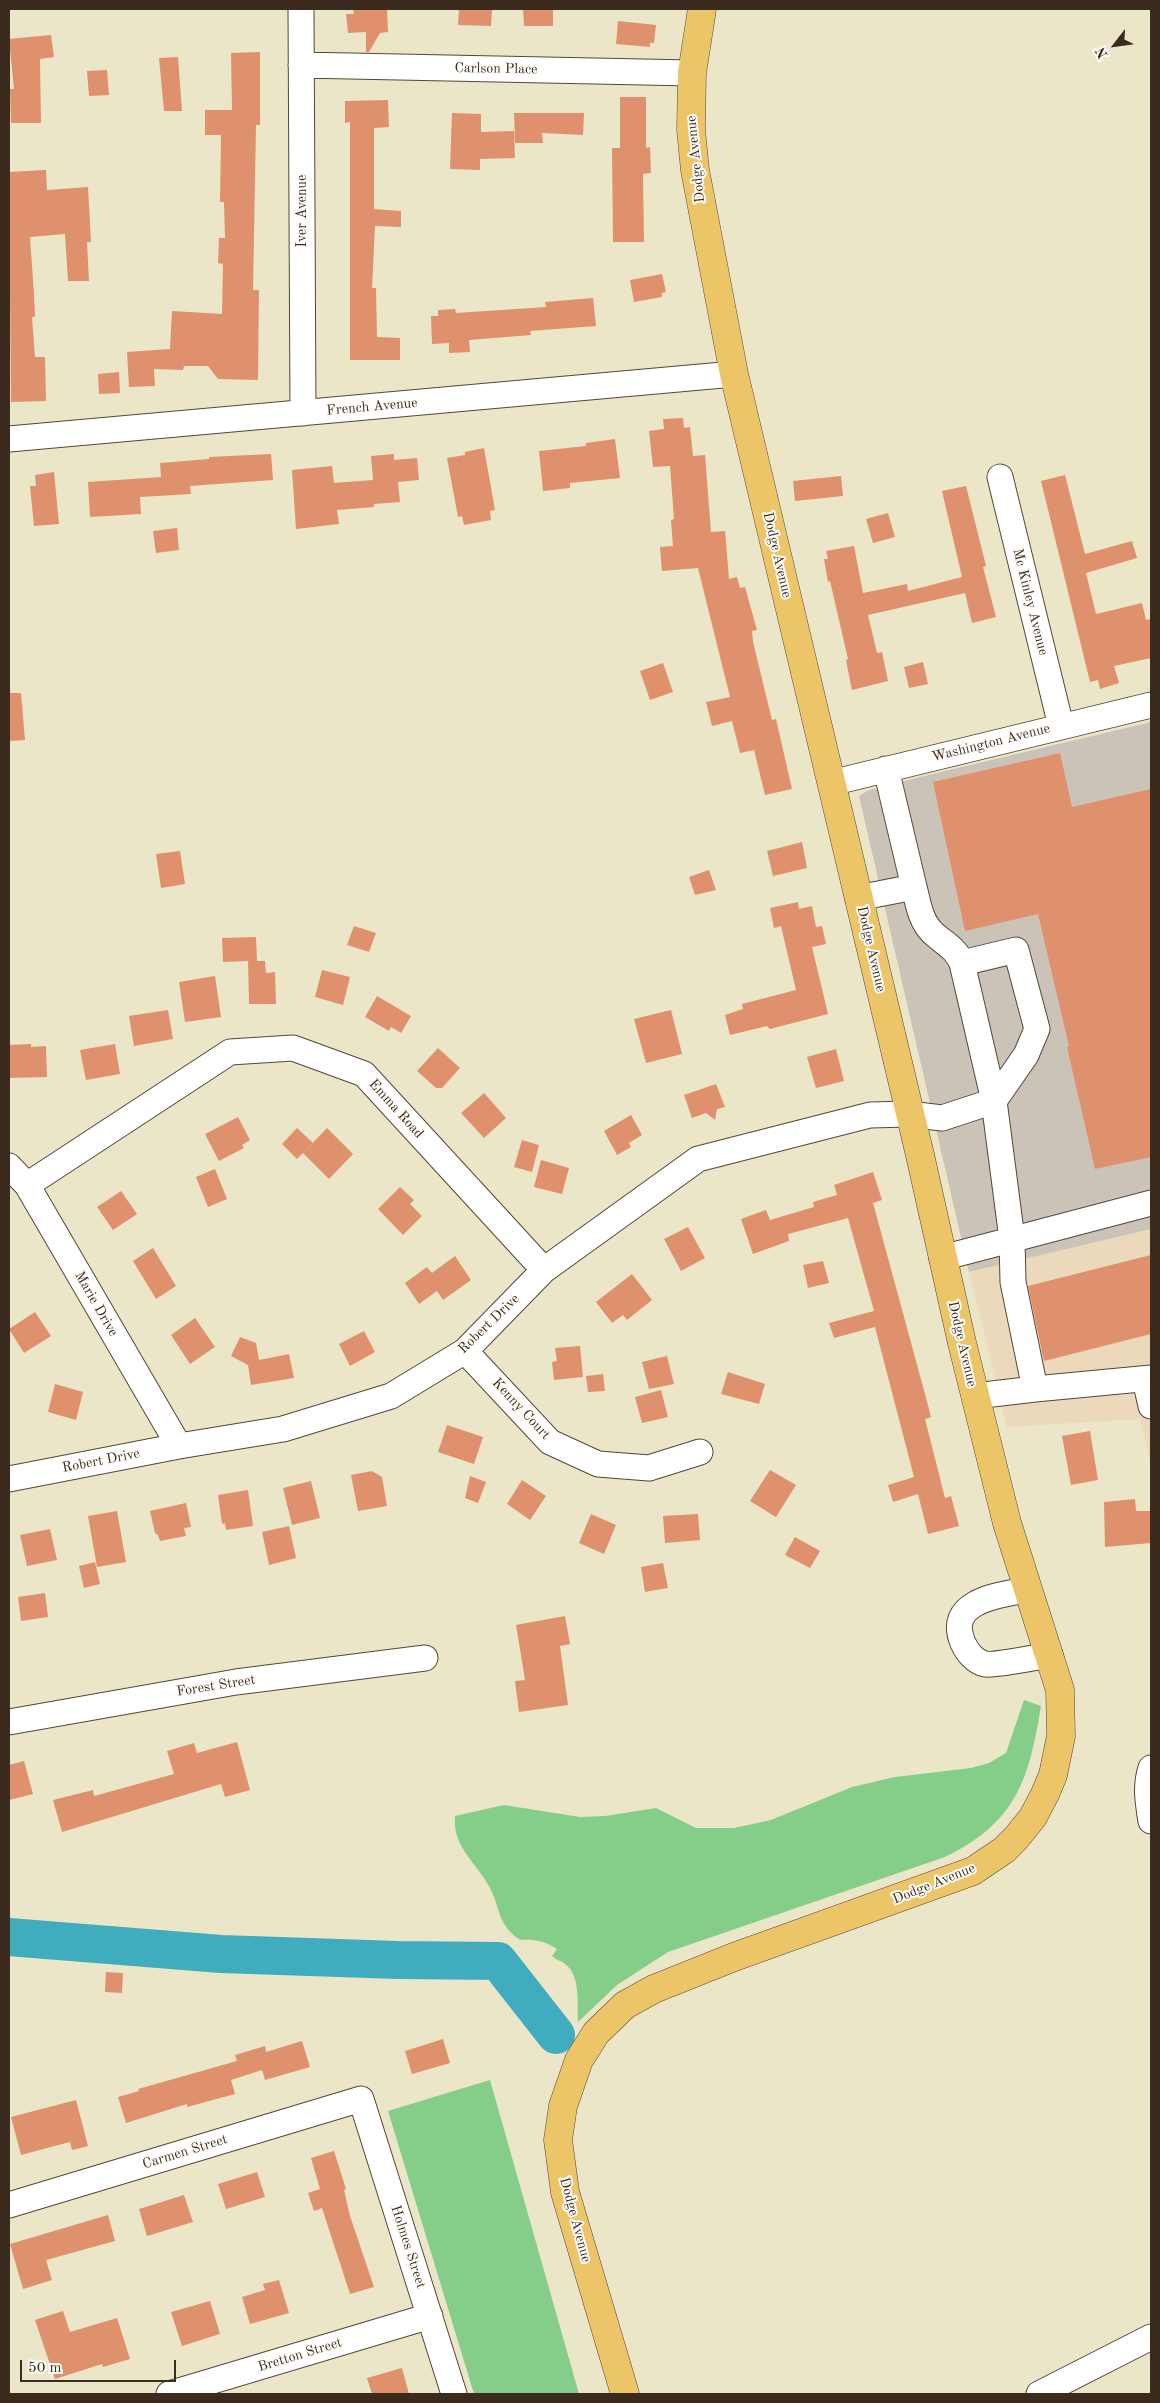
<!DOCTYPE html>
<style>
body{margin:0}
#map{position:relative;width:1160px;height:2403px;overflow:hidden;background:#ebe6c8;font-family:"Old Standard TT",serif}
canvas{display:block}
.frame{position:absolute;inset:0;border:10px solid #3b2a1e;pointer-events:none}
.north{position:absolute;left:1090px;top:20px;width:50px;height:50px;-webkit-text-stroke:4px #fdfcf7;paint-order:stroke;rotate:240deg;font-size:14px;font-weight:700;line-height:20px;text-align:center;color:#3b2a1e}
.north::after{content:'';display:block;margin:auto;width:18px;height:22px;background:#3b2a1e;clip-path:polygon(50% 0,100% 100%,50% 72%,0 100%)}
.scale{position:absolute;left:20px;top:2360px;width:156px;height:22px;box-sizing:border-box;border:2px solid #3b2a1e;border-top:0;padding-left:6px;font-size:15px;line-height:18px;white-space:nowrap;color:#3b2a1e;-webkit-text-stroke:4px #fdfcf7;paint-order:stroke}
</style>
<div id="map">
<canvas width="1160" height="2403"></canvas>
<div class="frame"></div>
<div class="north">N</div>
<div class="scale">50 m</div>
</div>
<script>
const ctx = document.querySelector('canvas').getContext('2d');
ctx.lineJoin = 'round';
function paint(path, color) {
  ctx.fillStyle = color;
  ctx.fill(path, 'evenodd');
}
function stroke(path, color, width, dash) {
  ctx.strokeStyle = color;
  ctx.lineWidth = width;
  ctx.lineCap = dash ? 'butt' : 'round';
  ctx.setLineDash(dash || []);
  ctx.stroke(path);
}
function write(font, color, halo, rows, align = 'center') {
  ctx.font = font + ' "Old Standard TT",serif';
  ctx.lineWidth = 4;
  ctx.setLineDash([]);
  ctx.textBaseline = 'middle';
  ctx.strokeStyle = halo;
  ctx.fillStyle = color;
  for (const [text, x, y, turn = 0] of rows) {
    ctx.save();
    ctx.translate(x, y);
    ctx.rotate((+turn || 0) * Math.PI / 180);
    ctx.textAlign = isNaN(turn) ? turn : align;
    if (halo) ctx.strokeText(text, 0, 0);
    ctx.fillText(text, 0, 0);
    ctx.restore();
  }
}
const built = new Path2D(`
 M1151,1229v235l-11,-45 -133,8 -38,-155z`);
const industrial = new Path2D(`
 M1151,722v507l-182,43 -110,-476 10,-6 55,-14z`);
const green = new Path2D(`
 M1024,1700l17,6c-12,73 -24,116 -96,151l-277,95 -51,33 -39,37c-1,-17 3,-47 -13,-58 -4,-4 -8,-3 -13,-8l5,-7c-12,-8 -23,-10 -37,-9 -23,-16 -19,-30 -30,-52 -13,-25 -38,-41 -35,-72l49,-11 76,12 25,-1 51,-8 40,20h38l37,-8 81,-33 43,-10 76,-9 18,-5 17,-10z
 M490,2080l89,314h-105l-86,-283z`);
const river = new Path2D(`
 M9,1937l212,17 177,6 100,1 58,74`);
const building = new Path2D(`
 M353,9h34l1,23 -8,1 -11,19h-3v-20l-18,1 -2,-19h8z
 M459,9h33l-1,17 -33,-1z
 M523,9h30v17h-29z
 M618,21l38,4 -2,18h-4v4l-34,-3z
 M51,35l3,22 -14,2 1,64h-30l-1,-34h4l-5,-50z
 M260,52v73h-4l-3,165h6l-1,90 -40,-1 -10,-13h-24l-1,4 -29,-1 1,17 -26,1 -2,-35 43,-3 2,-38 50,3 1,-50 -5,-1 1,-25h6l-1,-36h-4l1,-67h-16v-25h27l-1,-57z
 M178,57l4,54h-18l-5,-53z
 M107,70l2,25 -20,1 -2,-25z
 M620,97h26v51l4,-1 1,26 -8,1 1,68h-31l-1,-94h8z
 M388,100l1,27 -15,1v81l27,2v16l-26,-1 -3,62h4l1,49 23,1v22h-50v-238l-5,1v-22z
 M452,113l29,1v18l33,-1 1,27 -35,1v11l-30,-1z
 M514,113h70l-1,22 -41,-2 1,10h-28z
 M46,170l1,20 41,-3 3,55h-4l2,39h-21l-3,-47 -35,3 4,57 1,23h-3l3,40h10l1,44 -35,1 -2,-230z
 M662,274l4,18 -4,1v4l-28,5 -4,-22z
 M593,298l3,28 -66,5 1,4 -62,5 1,12 -21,1v-10l-17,1 -1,-28h7v-6l17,-1 1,4 90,-6 -1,-5z
 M119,372l1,21 -21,1 -1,-20z
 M683,418l1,10 6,-1 3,29 12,-1 6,77 14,-1 4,48 8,-2 3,11 5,-1 12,43 -5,1 1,11 19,78 4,-1 16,70 -27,6 -11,-45 -14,3 -8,-32 -20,5 -6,-24 24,-5 -32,-129 -36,3 -2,-24 13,-1 -2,-26 3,-1 -4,-53 -17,1 -4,-36 15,-2 -1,-10z
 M615,439l5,39 -50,5v5l-27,3 -4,-40 47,-5v-3z
 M484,448l11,62 -5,1 1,9 -27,5 -2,-9 -4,1 -11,-59 18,-3v-3z
 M271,454l2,26 -83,6 1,8 -51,3 1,17 -51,3 -2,-35 73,-5 -1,-14 49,-4v-2z
 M394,454v6l23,-2 2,22 -21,2 2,20 -26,2v3l-37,3 2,14 -43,5 -4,-59 40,-4 2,17 39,-3 -2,-24z
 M54,472l5,52 -25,2 -4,-40h6l-1,-11z
 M1065,475l20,79 47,-13 5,17 -51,15 10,41 46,-11 4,17 5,-1v39l-37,8 5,17 -19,6 -2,-9 -8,2 -49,-201z
 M841,476l2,20 -48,5 -2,-20z
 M966,486l20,80 -3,1 13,50 -24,6 -7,-30 -97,22 9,38 5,-1 6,29 -36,9 -6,-30 2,-1 -18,-78 -2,1 -4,-23h4l-2,-8 28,-5 9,47 44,-9 1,7 54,-14 -20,-86z
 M888,513l7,24 -22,6 -7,-24z
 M177,528l2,22 -23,3 -3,-22z
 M923,662l5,22 -19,4 -5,-21z
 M663,663l10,29 -23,8 -10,-29z
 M9,693h12l4,47 -16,1z
 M1060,753l12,54 79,-18v368l-56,12 -28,-122 2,-1 -31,-132 -73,17 -32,-149z
 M802,842l5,26 -34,8 -6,-25z
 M180,851l5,33 -24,4 -5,-34z
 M709,870l7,20 -21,5 -6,-18z
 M798,902l1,7 13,-3 4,21 6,-1 4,18 -14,3 16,67 -58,15 -3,-3 -37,9 -5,-20 18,-6 -1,-5 54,-14 -15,-64 -7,2 -4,-20z
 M354,926l22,7 -7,19 -22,-7z
 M256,937l1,24h8l1,12 9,-1 1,32h-27l-1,-43 -25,1 -1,-24z
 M322,970l28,7 -7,28 -28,-8z
 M215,976l6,41 -36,5 -6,-40z
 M377,996l34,20 -10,17 -10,-6 -2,4 -24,-14z
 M168,1010l5,29 -39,7 -5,-30z
 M671,1010l11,44 -36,9 -12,-44z
 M31,1044v3l15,-1 1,31 -38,1v-33z
 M115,1044l5,30 -34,6 -6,-30z
 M438,1048l22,20 -18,20h-6l-19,-17z
 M836,1049l8,32 -28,7 -9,-31z
 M716,1084l9,23 -8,2 -2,11 -9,-7 -14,5 -8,-23z
 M484,1093l22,25 -22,20 -23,-25z
 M631,1115l11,20 -13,8 2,4 -14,8 -13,-24z
 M238,1117l12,23 -8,5 2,3 -25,13 -14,-27z
 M297,1128l16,15 -16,16 -15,-15z
 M327,1128l26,26 -24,25 -26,-26z
 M522,1140l17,5 -7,27 -18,-5z
 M541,1160l28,8 -7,26 -28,-7z
 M215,1169l12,30 -19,8 -12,-30z
 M873,1172l9,28 -9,3 52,191 6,23 -6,2 20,79 6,-2 8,30 -31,8 -10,-40 -25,8 -5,-17 26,-8 -39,-150 -41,11 -5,-15 45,-12 -26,-93 -60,16 1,7 -36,13 -12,-35 25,-9 4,10 44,-13 -1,-5 24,-7 -3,-10z
 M400,1187l14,13 -4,4 12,12 -19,19 -25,-26z
 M121,1191l16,23 -24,16 -16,-23z
 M688,1227l17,31 -24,13 -17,-32z
 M153,1248l23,38 -20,13 -23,-38z
 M1151,1255v79l-107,27 -16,-75z
 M455,1256l16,24 -28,20 -6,-9 -18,13 -14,-21 22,-16 5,6z
 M823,1261l6,22 -21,5 -5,-23z
 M632,1274l20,26 -25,20 -4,-5 -11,8 -16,-21z
 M35,1312l16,24 -27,17 -15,-24z
 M195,1318l20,29 -25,17 -19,-29z
 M364,1331l11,21 -25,14 -11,-22z
 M240,1337l16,6 3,17 30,-6 5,24 -43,7 -3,-20 -17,-9z
 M580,1346l3,31 -29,3 -2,-18 5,-1 -2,-13z
 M667,1356l7,28 -25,5 -7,-27z
 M728,1372l37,12 -6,20 -38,-10z
 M603,1374l2,17 -17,1 -2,-16z
 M55,1384l28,8 -7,28 -28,-8z
 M661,1390l7,27 -26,6 -7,-26z
 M447,1425l36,12 -9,27 -36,-12z
 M1090,1431l8,49 -27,5 -9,-49z
 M770,1470l26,15 -20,32 -26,-16z
 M372,1471l10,6 5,29 -29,5 -7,-36z
 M470,1476l16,6 -8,21 -13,-5z
 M522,1480l24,16 -16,24 -23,-16z
 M311,1481l9,37 -28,7 -9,-37z
 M248,1490l5,36 -27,4 -1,-7 -3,1 -4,-29z
 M1135,1499l1,12h15v32l-46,4 -1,-45z
 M186,1503l5,24 -7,1 2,8 -26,5 -2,-6 -3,-2 -5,-22z
 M117,1511l9,51 -29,5 -9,-51z
 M591,1514l25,11 -12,29 -25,-11z
 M698,1514l2,26 -35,3 -2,-27z
 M289,1526l7,32 -27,7 -7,-33z
 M50,1529l7,31 -30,6 -7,-31z
 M795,1537l25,14 -10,17 -25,-13z
 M95,1562l5,22 -16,4 -5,-22z
 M663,1563l5,25 -23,4 -4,-25z
 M45,1593l3,24 -27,4 -3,-24z
 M565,1616l5,28 -10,2 8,59 -49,7 -4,-31 10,-1 -9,-55z
 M237,1742l13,48 -25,7 -4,-13 -159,48 -9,-32 40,-10 1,6 80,-22 -7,-23 27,-8 3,10z
 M24,1761l9,33 -24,6v-35z
 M106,1972l17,1 -1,20 -17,-1z
 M443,2039l7,24 -38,11 -7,-23z
 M302,2041l8,26 -45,13 -3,-10 -31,10 4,14 -48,13v-3l-61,19 -8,-26 21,-6 -1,-2 99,-28 -2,-6 30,-9 1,6z
 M76,2100l12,46 -16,4 -2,-8 -49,13 -10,-38z
 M334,2151l12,38 -2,1 6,26 24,71 -24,7 -28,-86 -8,3 -6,-18 12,-4 -9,-31z
 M257,2172l8,25 -39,12 -8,-25z
 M184,2195l9,27 -46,14 -8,-27z
 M108,2215l7,26 -69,19 6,20 -29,9 -13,-45z
 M279,2280l10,33 -39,11 -8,-27 23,-7 -2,-6z
 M210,2301l10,33 -38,12 -11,-34z
 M63,2311l7,21 47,-14 13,41 -27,8 -1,-3 -47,15 -20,-59z
 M402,2368l7,26h-37l-5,-16z`);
const minor = new Path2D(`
 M301,9l2,404
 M301,65l391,8
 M9,439l725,-65
 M1000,477l61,249
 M886,769l28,118
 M831,783l320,-78
 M858,898l56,-11c4,15 6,33 18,45 11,11 23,15 30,31l32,138
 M962,963l54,-13 21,79 -11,26 -32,46
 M9,1166l18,19 152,261
 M27,1185l203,-133 63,-4 71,26 180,196
 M942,1258l209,-55
 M465,1351l85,91 48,22 51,4 51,-16
 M1145,1379l6,27
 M1035,1389l116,-11
 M9,1479l170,-33 104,-17 108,-33 74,-45 79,-81 154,-111 172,-44 39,-1 33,4 52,-17 18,138 1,43 22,107 -60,7
 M1027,1590c-28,5 -82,11 -64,53 4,9 12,19 22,21 9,2 53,-7 65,-9
 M9,1722l227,-40 189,-24
 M1151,1768c-6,18 -3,35 0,53
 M9,2205l352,-106 93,295
 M169,2394l261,-78
 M1039,2394l112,-57`);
const major = new Path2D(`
 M625,2394l-60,-202 -7,-52 5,-34 16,-46 17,-27 29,-28 29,-16 80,-32 239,-86 31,-21 12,-12 17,-21 12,-23 8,-19 8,-39 -1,-46 -53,-167 -45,-180 -42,-188 -186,-781 -39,-204 -4,-40 1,-57 10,-64`);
const streetNames = [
 ["Carlson Place",496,69,1],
 ["Dodge Avenue",696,159,-96],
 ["Iver Avenue",302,211,-90],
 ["French Avenue",372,407,-5],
 ["Dodge Avenue",777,555,77],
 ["Mc Kinley Avenue",1030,602,76],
 ["Washington Avenue",991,743,-14],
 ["Dodge Avenue",871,949,77],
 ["Emma Road",396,1109,48],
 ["Marie Drive",96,1304,60],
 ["Robert Drive",489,1324,-44],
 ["Dodge Avenue",962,1344,77],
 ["Kenny Court",521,1409,47],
 ["Robert Drive",101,1461,-11],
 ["Forest Street",216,1686,-9],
 ["Dodge Avenue",934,1884,-22],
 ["Carmen Street",185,2152,-17],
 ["Dodge Avenue",575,2220,75],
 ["Holmes Street",408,2247,72],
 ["Bretton Street",300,2355,-17]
];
paint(built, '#ecd8ba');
paint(industrial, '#cbc3b8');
paint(green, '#84ce8a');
stroke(river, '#40adbe', 38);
paint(building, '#de916c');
stroke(minor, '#554638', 27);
stroke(major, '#554638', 29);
stroke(minor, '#fff', 25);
stroke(major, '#edc569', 28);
write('14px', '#3b2a1e', '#fdfcf7', streetNames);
</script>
